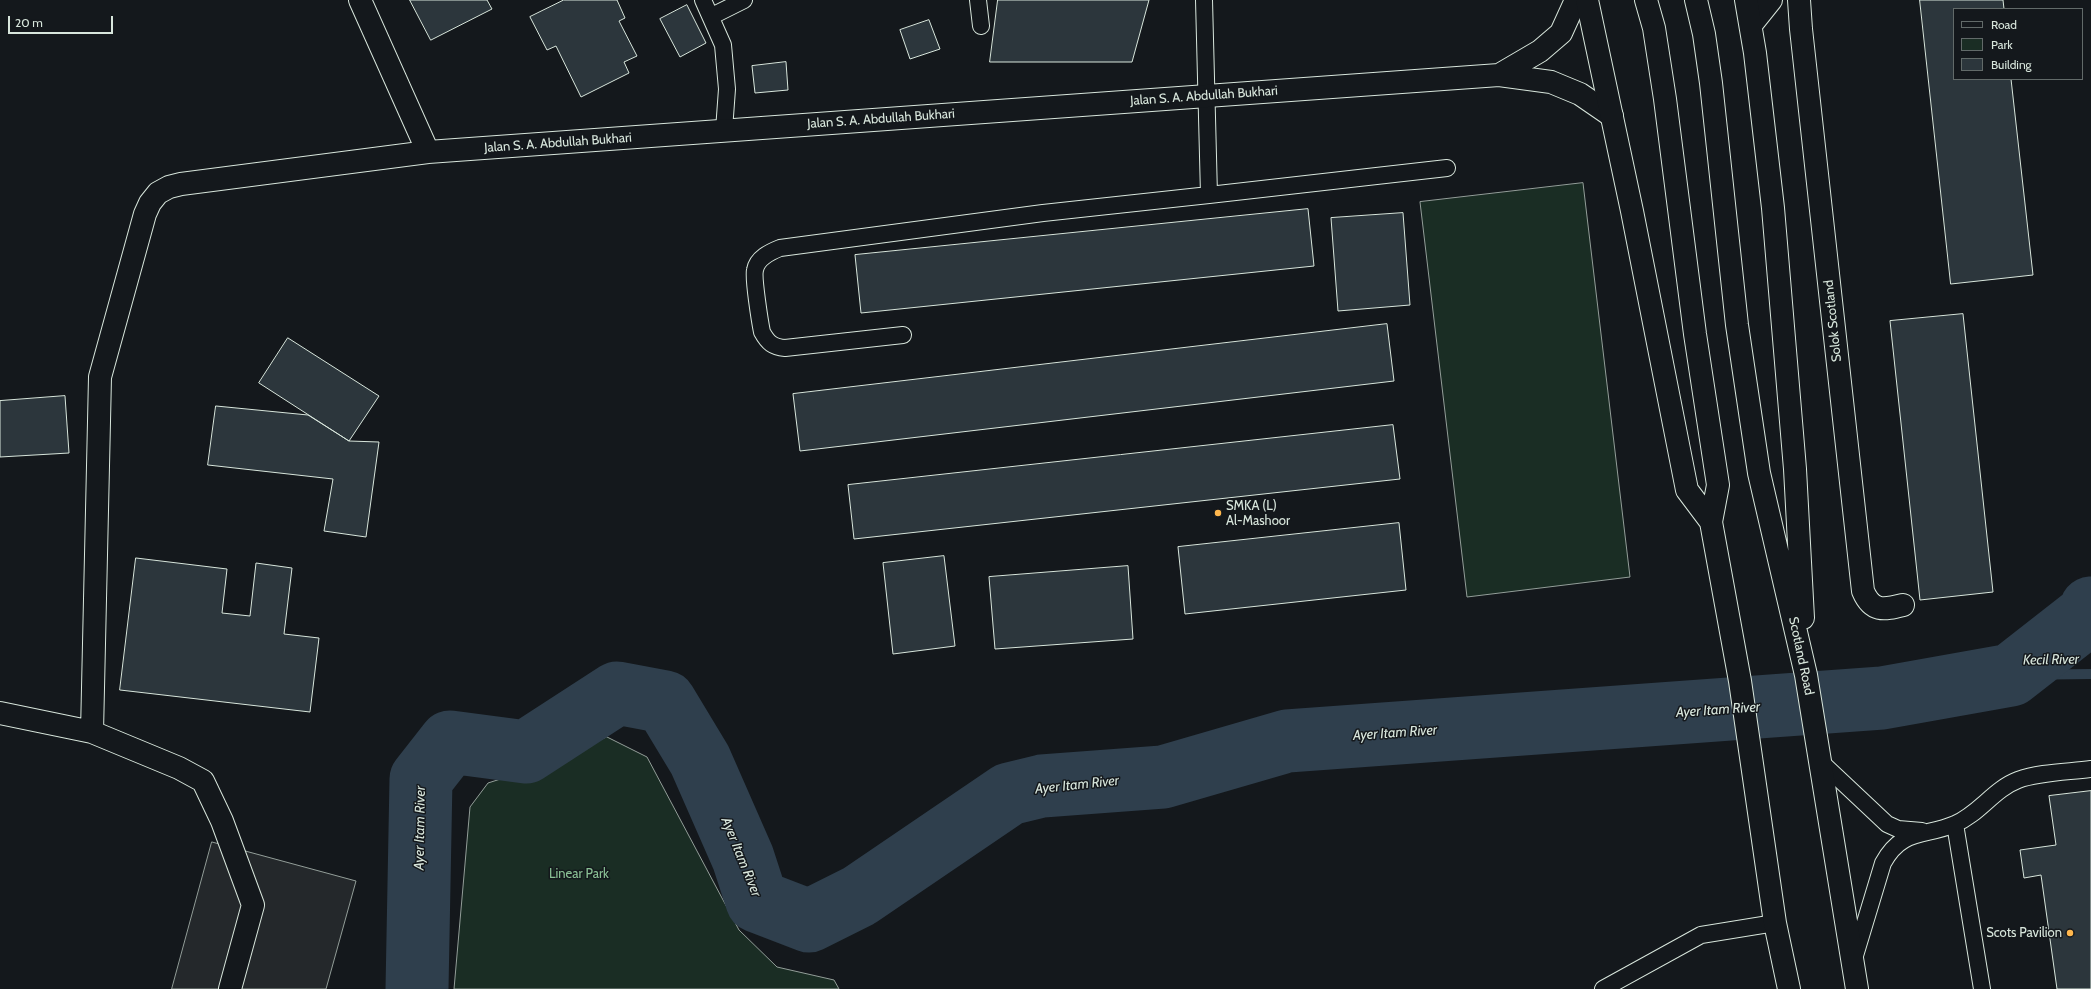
<!DOCTYPE html>
<style>
body{margin:0}
#map{position:relative;width:2091px;height:989px;overflow:hidden;background:#14181c;font-family:Cabin,sans-serif}
canvas{display:block}
.legend{position:absolute;left:1953px;top:8px;width:130px;height:72px;box-sizing:border-box;background:#14181c;border:1px solid #626a69;margin:0;padding:5px 7px;list-style:none;font-size:12px;color:#d8e6dc}
.legend li{display:flex;align-items:center;gap:8px;height:20px}
.legend b{width:20px;border:1px solid #626a69}
.scale{position:absolute;left:8px;top:16px;width:105px;height:18px;box-sizing:border-box;border:2px solid #d8e6dc;border-top:0;padding-left:5px;font-size:12px;line-height:14px;white-space:nowrap;color:#d8e6dc;-webkit-text-stroke:3px #14181c;paint-order:stroke}
</style>
<div id="map">
<canvas width="2091" height="989"></canvas>
<ul class="legend">
<li><b style="height:5px;background:#14181c"></b>Road</li>
<li><b style="height:11px;background:#1a2d24"></b>Park</li>
<li><b style="height:11px;background:#2c363c"></b>Building</li>
</ul>
<div class="scale">20 m</div>
</div>
<script>
const ctx = document.querySelector('canvas').getContext('2d');
ctx.lineJoin = 'round';
function paint(path, color) {
  ctx.fillStyle = color;
  ctx.fill(path, 'evenodd');
}
function stroke(path, color, width, dash) {
  ctx.strokeStyle = color;
  ctx.lineWidth = width;
  ctx.lineCap = dash ? 'butt' : 'round';
  ctx.setLineDash(dash || []);
  ctx.stroke(path);
}
function write(font, color, halo, rows, align = 'center') {
  ctx.font = font + ' Cabin,sans-serif';
  ctx.lineWidth = 3;
  ctx.setLineDash([]);
  ctx.textBaseline = 'middle';
  ctx.strokeStyle = halo;
  ctx.fillStyle = color;
  for (const [text, x, y, turn = 0] of rows) {
    ctx.save();
    ctx.translate(x, y);
    ctx.rotate((+turn || 0) * Math.PI / 180);
    ctx.textAlign = isNaN(turn) ? turn : align;
    if (halo) ctx.strokeText(text, 0, 0);
    ctx.fillText(text, 0, 0);
    ctx.restore();
  }
}
const green = new Path2D(`
 M1583,183l47,394 -163,20 -47,-395z
 M607,737l40,20 92,173 38,37 57,13 5,9h-385l16,-182 18,-24 69,-22z`);
const parking = new Path2D(`
 M212,842l144,39 -30,108h-154z`);
const stream = new Path2D(`
 M2011,675l80,-1`);
const river = new Path2D(`
 M417,989l4,-210 29,-37 76,10 91,-59 48,9 35,58 43,98 14,43 52,20 50,-25 150,-102 33,-8 121,-9 124,-36 595,-43 129,-23 78,-61 2,-6`);
const building = new Path2D(`
 M410,0h77l5,9 -61,31z
 M564,0h53l8,18 -6,3 18,35 -13,6 5,11 -48,24 -25,-51 -9,4 -17,-33z
 M998,0h151l-17,62h-142z
 M1920,0h83l1,9h-50v70h57l22,196 -82,9z
 M687,5l19,38 -26,14 -20,-38z
 M929,20l11,29 -30,10 -10,-29z
 M786,62l2,28 -33,3 -3,-27z
 M1308,209l6,57 -453,47 -6,-58z
 M1403,213l7,92 -72,6 -7,-93z
 M1963,314l30,278 -73,8 -30,-279z
 M1387,324l7,57 -594,70 -7,-57z
 M288,338l91,58 -30,45 -90,-58z
 M65,396l4,57 -69,4v-56z
 M216,406l92,9 41,26 30,1 -13,95 -42,-6 9,-52 -125,-14z
 M1393,425l7,54 -546,60 -6,-54z
 M1399,523l7,67 -221,24 -7,-67z
 M944,556l11,90 -62,8 -10,-91z
 M136,558l91,11 -5,44 28,3 6,-53 36,5 -8,66 35,4 -9,74 -190,-22z
 M1128,566l5,73 -138,10 -6,-72z
 M2091,791v198h-34l-16,-114 -17,3 -4,-28 36,-5 -7,-49z`);
const lane = new Path2D(`
 M703,0l20,45 4,44 -3,41
 M978,0l3,26
 M712,16l32,-16
 M1209,195l238,-27
 M903,335l-118,13c-12,-1 -17,-5 -23,-16 -2,-10 -9,-54 -7,-62 2,-12 15,-18 25,-22l263,-35 166,-18 -5,-195
 M1821,762l66,62 11,5 24,2
 M1955,824l27,165
 M1854,959l29,-96c19,-35 42,-26 72,-39 24,-10 39,-35 63,-44 22,-8 50,-8 73,-11
 M1603,989l98,-54 74,-12`);
const street = new Path2D(`
 M360,0l68,152 1071,-77 52,7 29,12 32,22
 M1799,0l2,29 62,562c9,21 20,19 40,14
 M1751,25l20,-25
 M1499,75l41,-24 21,-18 15,-33
 M0,713l92,19 87,36 24,13 19,40 31,84 -23,84
 M92,732l8,-355 45,-163 5,-11 8,-10 11,-6 12,-3 247,-32`);
const highway = new Path2D(`
 M1587,0l45,211 55,279 24,32
 M1646,0l8,28 11,71 30,235 23,151 -7,37 29,159 35,242 14,66
 M1696,0l8,34 7,49 26,242 22,148 47,202 51,314
 M1746,0l9,53 18,155 22,261 8,149`);
const markers = [
 [1218,513,4,"#ffb74d"],
 [2070,933,4,"#ffb74d"]
];
const streetNames = [
 ["Jalan S. A. Abdullah Bukhari",1204,96,-4],
 ["Jalan S. A. Abdullah Bukhari",881,119,-4],
 ["Jalan S. A. Abdullah Bukhari",558,143,-4],
 ["Solok Scotland",1833,321,-96],
 ["Scotland Road",1801,656,78]
];
const poiNames = [
 ["SMKA (L)",1226,506],
 ["Al-Mashoor",1226,521],
 ["Scots Pavilion",2062,933,"right"]
];
const parkNames = [
 ["Linear Park",579,874]
];
const waterNames = [
 ["Kecil River",2051,660,-1],
 ["Ayer Itam River",1718,710,-4],
 ["Ayer Itam River",1395,733,-4],
 ["Ayer Itam River",1077,785,-6],
 ["Ayer Itam River",420,828,-89],
 ["Ayer Itam River",741,857,68]
];
paint(green, '#1a2d24');
stroke(green, '#939e99', 1);
paint(parking, '#24282b');
stroke(parking, '#939e99', 1);
stroke(stream, '#2f3f4d', 10);
stroke(river, '#2f3f4d', 63);
paint(building, '#2c363c');
stroke(building, '#d8e6dc', 1);
stroke(lane, '#d8e6dc', 18);
stroke(street, '#d8e6dc', 24);
stroke(highway, '#d8e6dc', 24);
stroke(lane, '#14181c', 16);
stroke(street, '#14181c', 22);
stroke(highway, '#14181c', 22);
for (const [x, y, r, color] of markers) {
  const dot = new Path2D();
  dot.arc(x, y, r, 0, 2 * Math.PI);
  ctx.fillStyle = color;
  ctx.fill(dot);
  stroke(dot, '#14181c', 1.5);
}
write('13px', '#d8e6dc', '#14181c', streetNames);
write('13px', '#d8e6dc', '#14181c', poiNames, 'left');
write('13px', '#8ac095', '#14181c', parkNames);
write('italic 14px', '#d8e6dc', '#14181c', waterNames);
</script>
